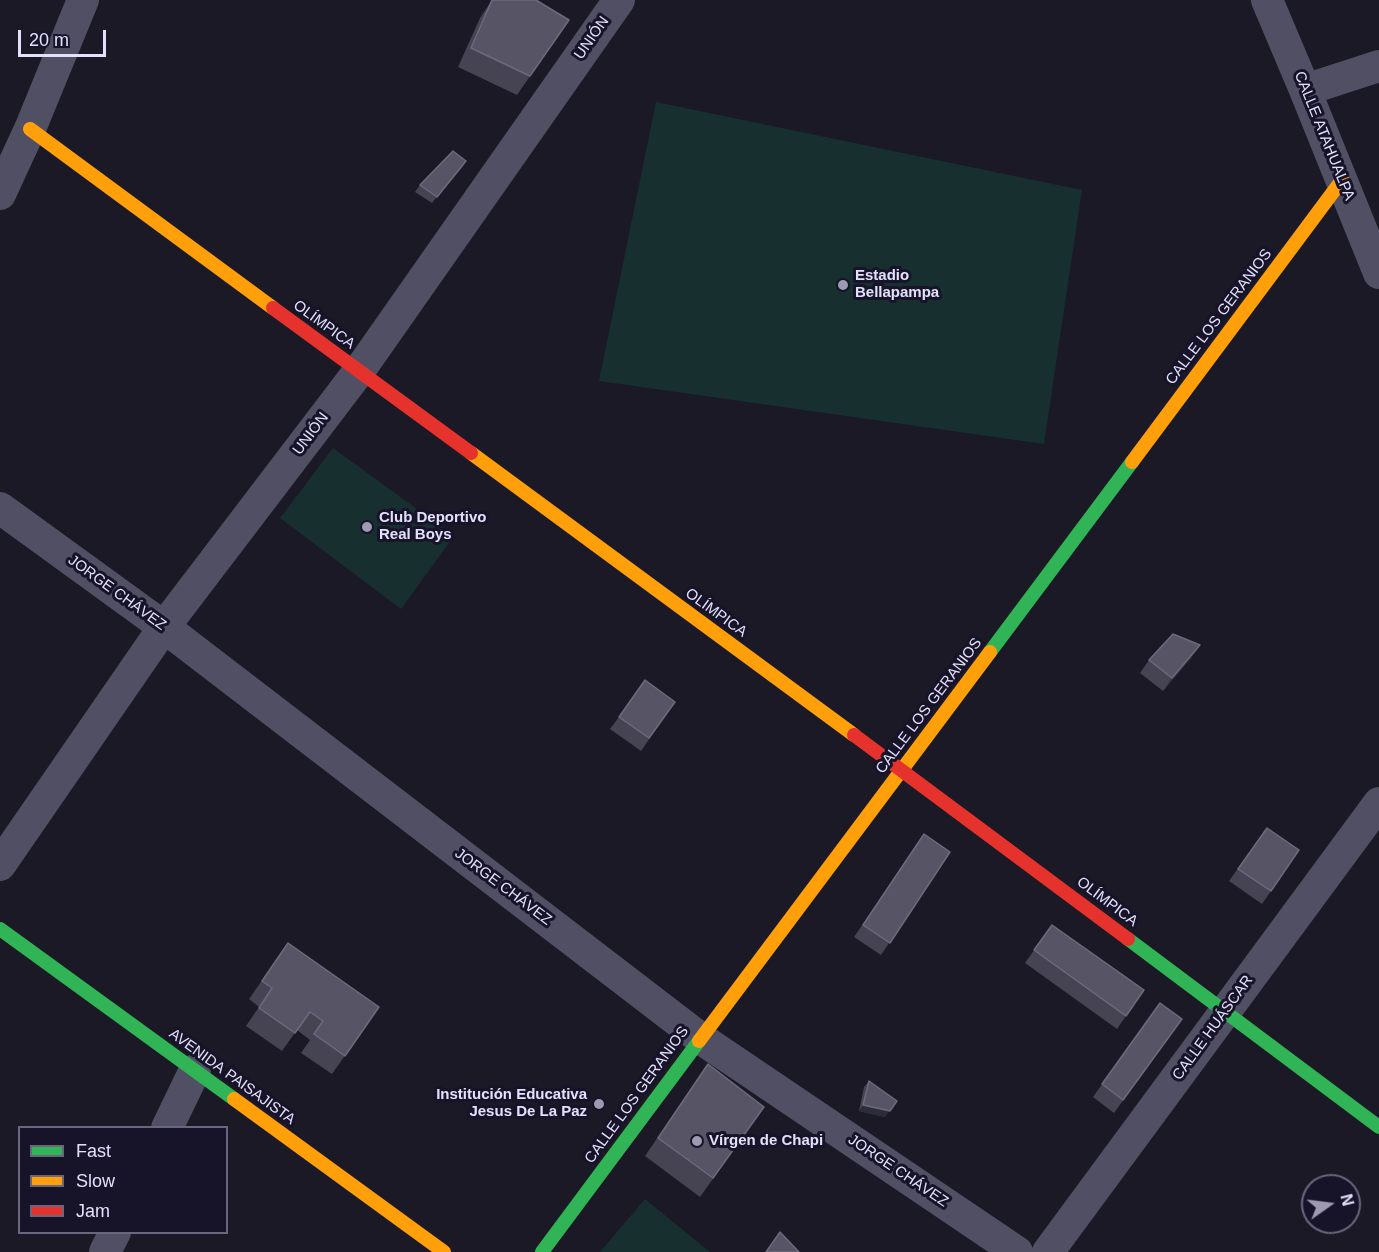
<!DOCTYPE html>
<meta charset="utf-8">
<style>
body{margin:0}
#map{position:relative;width:1379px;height:1252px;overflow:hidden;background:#1a1925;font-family:Arial,sans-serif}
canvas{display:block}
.legend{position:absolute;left:18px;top:1126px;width:210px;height:108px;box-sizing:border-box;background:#17142a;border:2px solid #69667e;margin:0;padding:8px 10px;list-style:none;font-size:18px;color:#e3e0fc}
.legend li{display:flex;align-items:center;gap:12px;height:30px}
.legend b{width:30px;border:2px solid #69667e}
.north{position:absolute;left:1301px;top:1174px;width:60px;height:60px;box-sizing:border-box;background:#17142a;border:2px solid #69667e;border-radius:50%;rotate:76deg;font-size:16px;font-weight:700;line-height:24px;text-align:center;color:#e3e0fc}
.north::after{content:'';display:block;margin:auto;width:21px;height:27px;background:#9d9ab1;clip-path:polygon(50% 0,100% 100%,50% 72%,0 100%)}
.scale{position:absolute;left:18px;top:30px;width:88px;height:27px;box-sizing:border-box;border:3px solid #e3e0fc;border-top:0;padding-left:8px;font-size:18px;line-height:21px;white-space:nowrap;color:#e3e0fc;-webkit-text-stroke:4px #17142a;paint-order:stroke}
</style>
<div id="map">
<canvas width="1379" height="1252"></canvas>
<ul class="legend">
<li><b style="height:8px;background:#30b455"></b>Fast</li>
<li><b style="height:8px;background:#ff9f0a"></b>Slow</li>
<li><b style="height:8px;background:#e5322d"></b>Jam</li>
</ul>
<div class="north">N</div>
<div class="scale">20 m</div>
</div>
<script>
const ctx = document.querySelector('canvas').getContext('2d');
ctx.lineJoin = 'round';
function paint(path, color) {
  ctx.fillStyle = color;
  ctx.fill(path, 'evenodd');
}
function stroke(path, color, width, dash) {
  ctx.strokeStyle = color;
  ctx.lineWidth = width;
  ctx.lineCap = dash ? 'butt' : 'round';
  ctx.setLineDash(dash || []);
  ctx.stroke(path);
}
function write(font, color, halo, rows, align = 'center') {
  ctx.font = font + ' Arial,sans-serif';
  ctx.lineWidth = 6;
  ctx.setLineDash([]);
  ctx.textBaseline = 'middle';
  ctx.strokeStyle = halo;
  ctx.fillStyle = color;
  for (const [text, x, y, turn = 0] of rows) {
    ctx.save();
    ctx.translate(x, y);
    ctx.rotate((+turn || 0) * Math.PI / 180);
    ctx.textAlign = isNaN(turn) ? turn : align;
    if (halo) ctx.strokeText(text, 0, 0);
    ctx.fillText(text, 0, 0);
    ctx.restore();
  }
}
const green = new Path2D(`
 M656,102l426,88 -38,254 -445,-63z
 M333,448l121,88 -53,73 -121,-91z
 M645,1199l65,53h-110z`);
const street = new Path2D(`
 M1267,0l38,90 74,183
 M1305,90l74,-24
 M0,194l30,-65 53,-129
 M0,508l164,119 536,411 317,214
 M0,865l164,-238 195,-256 260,-371
 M167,1128l28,-58
 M105,1252l10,-20
 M1048,1252l331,-449`);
const fast = new Path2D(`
 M990,652l142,-190
 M0,929l234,170
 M1128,939l251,188
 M542,1252l157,-211`);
const slow = new Path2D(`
 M30,129l243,179
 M471,453l383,282
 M1132,462l210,-282
 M699,1041l291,-389
 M234,1099l210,153`);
const jam = new Path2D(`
 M273,308l198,145
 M854,735l274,204`);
const wall = new Path2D(`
 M492,0l77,20 -52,75 -59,-28 22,-49z
 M466,161l-34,42 -17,-11 5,-7z
 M1192,657l-29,34 -23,-18 9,-13z
 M675,702l-34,49 -31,-22 9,-12z
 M1267,828l32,22 -37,54 -33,-23z
 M924,834l26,18 -69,103 -27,-18z
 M1052,925l92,65 -27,39 -92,-66z
 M288,943l91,64 -47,67 -31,-21 9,-13 -13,-10 -15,21 -36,-25 13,-19 -10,-8z
 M1160,1003l22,16 -68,94 -21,-16z
 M708,1064l56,43 -64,90 -55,-41z
 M869,1081l16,36 -26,-6 5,-24z`);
const shadedWall = new Path2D(`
 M466,161l-4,7 -30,35 5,-6z
 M1200,645l-8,12 -29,34 9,-13z
 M897,1101l-12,16 -26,-6 4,-6z`);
const building = new Path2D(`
 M492,0h44l33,20 -39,56 -59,-28z
 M453,151l13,10 -29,36 -17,-12z
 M1173,634l27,11 -28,33 -23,-18z
 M645,680l30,22 -26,36 -30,-21z
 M1267,828l32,22 -28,41 -33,-22z
 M924,834l26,18 -60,91 -27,-18z
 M1052,925l92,65 -18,26 -92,-66z
 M288,943l91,64 -34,49 -31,-22 9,-13 -13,-9 -15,21 -36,-25 13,-20 -10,-7z
 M1160,1003l22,16 -59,81 -21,-16z
 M708,1064l56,43 -51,71 -55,-40z
 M869,1081l28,20 -7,10 -27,-6z
 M780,1232l19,20h-33z`);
const markers = [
 [843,285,6,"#9d9ab1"],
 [367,527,6,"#9d9ab1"],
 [599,1104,6,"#9d9ab1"],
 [697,1141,6,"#9d9ab1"]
];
const streetNames = [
 ["UNIÓN",592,38,-55],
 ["CALLE ATAHUALPA",1324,136,68],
 ["CALLE LOS GERANIOS",1219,317,-53],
 ["OLÍMPICA",324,325,36],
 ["UNIÓN",311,434,-53],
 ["JORGE CHÁVEZ",117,593,36],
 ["OLÍMPICA",716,613,36],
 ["CALLE LOS GERANIOS",929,706,-53],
 ["JORGE CHÁVEZ",503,887,37],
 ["OLÍMPICA",1107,902,37],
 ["CALLE HUÁSCAR",1213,1028,-54],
 ["AVENIDA PAISAJISTA",232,1077,36],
 ["CALLE LOS GERANIOS",637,1095,-54],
 ["JORGE CHÁVEZ",898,1171,34]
];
const poiNames = [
 ["Estadio",855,276],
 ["Bellapampa",855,293],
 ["Club Deportivo",379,518],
 ["Real Boys",379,535],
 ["Institución Educativa",587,1095,"right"],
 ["Jesus De La Paz",587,1112,"right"],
 ["Vírgen de Chapi",709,1141]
];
paint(green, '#182f30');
stroke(street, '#504f64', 32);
stroke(fast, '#30b455', 14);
stroke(slow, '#ff9f0a', 14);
stroke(jam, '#e5322d', 14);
paint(wall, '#464453');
paint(shadedWall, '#2d2c39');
paint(building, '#575565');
stroke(building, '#6d6a7d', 1.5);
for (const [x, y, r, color] of markers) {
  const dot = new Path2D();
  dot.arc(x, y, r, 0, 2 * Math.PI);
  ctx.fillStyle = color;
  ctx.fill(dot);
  stroke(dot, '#17142a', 2);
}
write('15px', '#e3e0fc', '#17142a', streetNames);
write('bold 15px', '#e3e0fc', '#17142a', poiNames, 'left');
</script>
